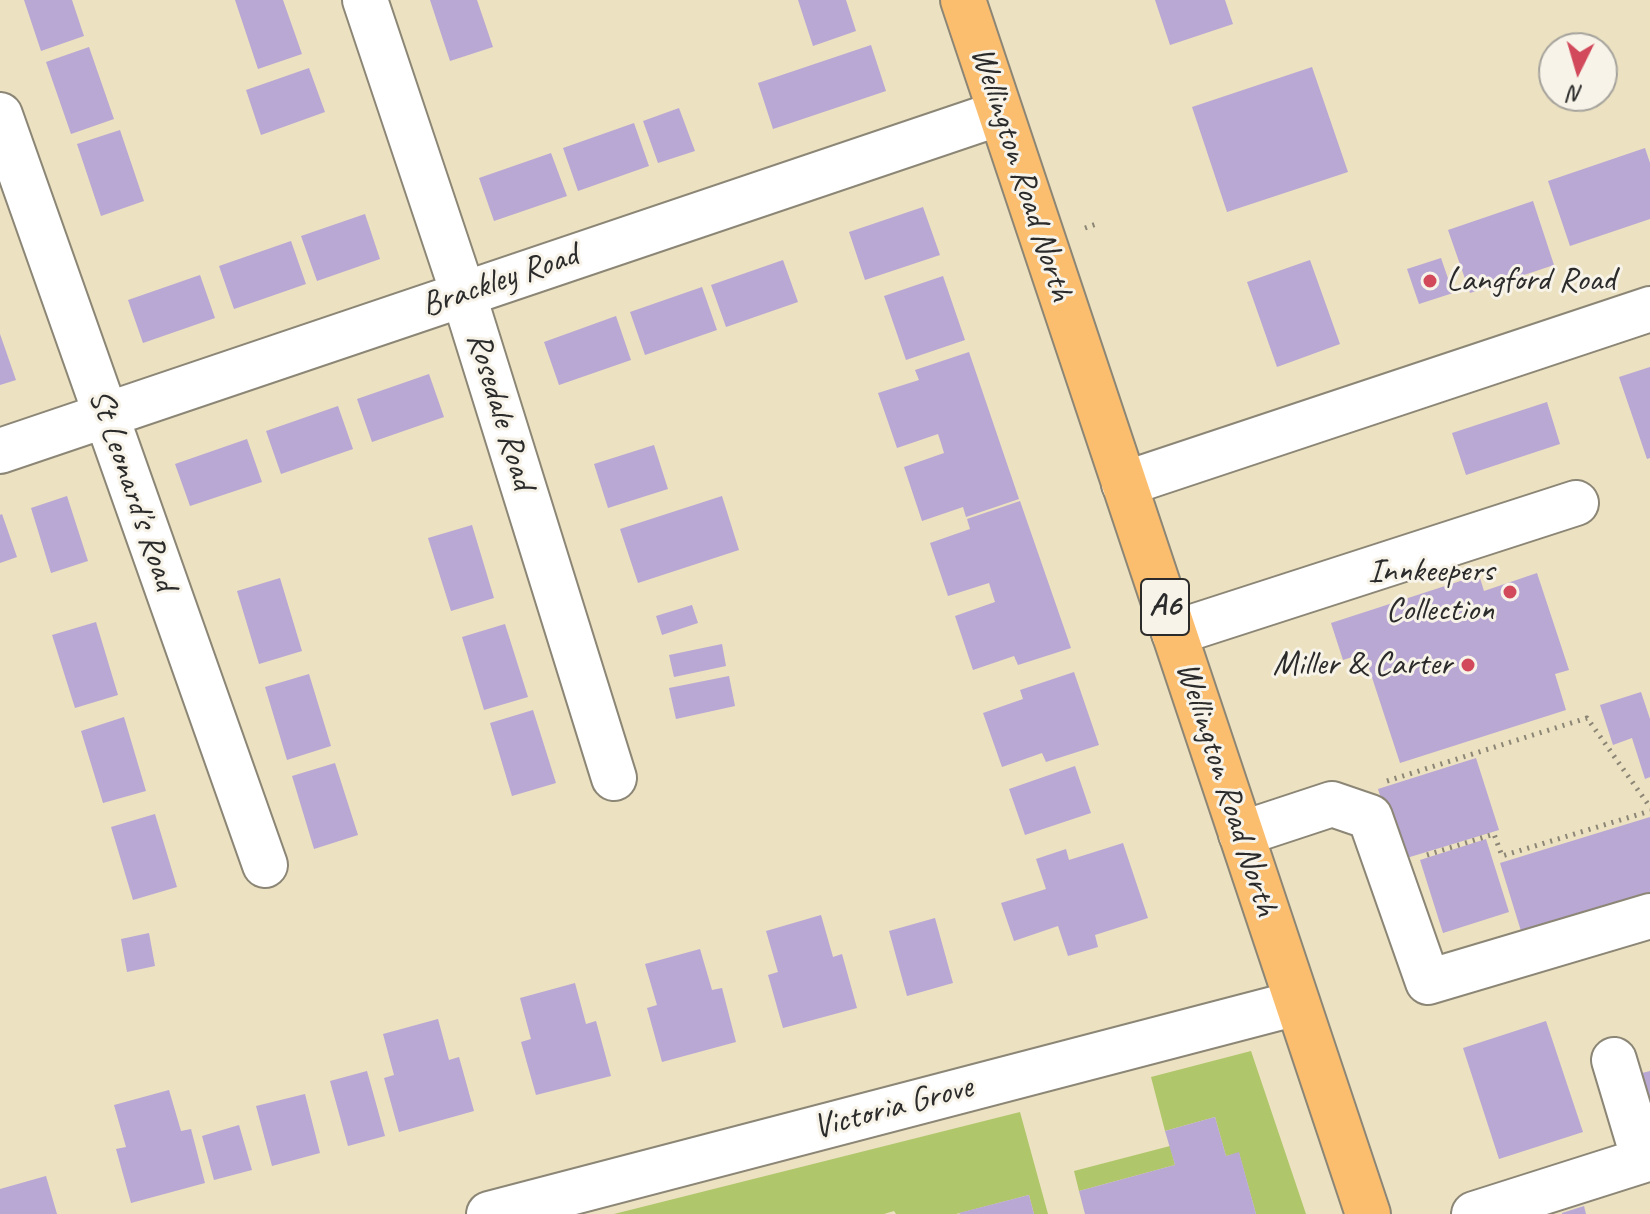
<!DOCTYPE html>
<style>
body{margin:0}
#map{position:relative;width:1650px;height:1214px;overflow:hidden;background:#ece1c1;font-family:Caveat,sans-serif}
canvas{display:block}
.north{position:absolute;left:1538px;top:32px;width:80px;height:80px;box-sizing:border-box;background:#f7f3e8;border:2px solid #a5a39c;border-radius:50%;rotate:185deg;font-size:22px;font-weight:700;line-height:32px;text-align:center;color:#2b2b2b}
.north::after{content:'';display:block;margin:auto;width:28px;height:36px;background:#d1495b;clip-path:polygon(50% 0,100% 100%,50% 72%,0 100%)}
</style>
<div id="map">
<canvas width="1650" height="1214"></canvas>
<div class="north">N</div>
</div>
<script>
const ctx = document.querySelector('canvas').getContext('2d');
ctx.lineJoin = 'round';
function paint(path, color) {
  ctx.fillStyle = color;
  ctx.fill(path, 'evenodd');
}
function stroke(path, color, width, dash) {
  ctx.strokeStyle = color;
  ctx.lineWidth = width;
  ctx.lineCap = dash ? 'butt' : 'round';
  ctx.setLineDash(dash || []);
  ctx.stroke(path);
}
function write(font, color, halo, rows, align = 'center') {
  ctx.font = font + ' Caveat,sans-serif';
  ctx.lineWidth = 6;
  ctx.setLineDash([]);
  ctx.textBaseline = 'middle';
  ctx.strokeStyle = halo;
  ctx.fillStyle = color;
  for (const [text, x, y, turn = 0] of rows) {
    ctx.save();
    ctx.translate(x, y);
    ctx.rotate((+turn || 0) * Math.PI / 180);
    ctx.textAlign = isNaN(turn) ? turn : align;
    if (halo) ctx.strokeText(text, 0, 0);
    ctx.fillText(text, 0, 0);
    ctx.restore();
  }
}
const green = new Path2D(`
 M1251,1051l55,163h-50l-17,-61 -13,3 -11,-39 -50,14 -14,-54z
 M1020,1112l28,102h-14l-5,-19 -73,19h-60l-2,-3 -10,3h-270z
 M1170,1146l5,19 -96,26 -5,-20z`);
const building = new Path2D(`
 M24,0h48l12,36 -43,15z
 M235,0h48l19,54 -44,15z
 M430,0h47l16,47 -43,14z
 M798,0h48l10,31 -43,15z
 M1155,0h70l8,24 -63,21z
 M871,45l15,46 -113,38 -15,-46z
 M89,47l25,72 -43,15 -25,-72z
 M1312,67l36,105 -121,40 -35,-105z
 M309,68l16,44 -64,23 -15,-45z
 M679,108l16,43 -37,12 -15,-42z
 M634,123l15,43 -71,25 -15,-43z
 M120,130l24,71 -43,15 -24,-72z
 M1645,148l5,15v56l-80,27 -22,-65z
 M551,153l16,43 -73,25 -15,-43z
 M1533,201l21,64 -84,28 -22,-63z
 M923,207l17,48 -75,25 -16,-48z
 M365,214l15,45 -63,22 -16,-45z
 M291,241l15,43 -72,25 -15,-43z
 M1441,258l12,35 -34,11 -12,-35z
 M783,260l15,42 -72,25 -15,-42z
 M1310,260l30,84 -63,23 -30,-85z
 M200,275l15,43 -72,25 -15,-43z
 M943,276l22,64 -59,20 -22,-64z
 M702,287l15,43 -72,25 -15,-43z
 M616,316l15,44 -72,25 -15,-43z
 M0,334l16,46 -16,5z
 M969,352l50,147 -53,18 -3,-10 -41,14 -18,-54 40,-14 -3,-10 -3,-9 -41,14 -19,-55 41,-13 -4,-10z
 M1650,367v91l-3,1 -28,-82z
 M429,374l15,43 -72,25 -15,-43z
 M1547,402l13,42 -94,31 -14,-42z
 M338,406l15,43 -72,25 -15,-43z
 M247,439l15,43 -72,24 -15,-42z
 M654,445l14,44 -60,19 -14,-44z
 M67,496l21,65 -37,12 -20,-65z
 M722,496l17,54 -101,33 -18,-54z
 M1020,501l51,147 -53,17 -4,-9 -41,14 -18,-54 40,-14 -6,-19 -41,13 -18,-53 40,-14 -3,-10z
 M2,514l15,43 -17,6v-48z
 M472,525l22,73 -43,13 -23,-73z
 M1537,573l32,97 -14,4 11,36 -166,53 -36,-110 -21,7 -12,-37 148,-48 5,16z
 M280,578l22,73 -43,13 -22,-73z
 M692,605l6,18 -36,12 -6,-19z
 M96,622l22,73 -43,13 -23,-73z
 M505,624l23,73 -44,13 -22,-73z
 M722,644l4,22 -52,11 -5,-22z
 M1074,672l25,73 -53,17 -4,-9 -40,14 -19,-54 40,-14 -3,-9z
 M309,674l22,72 -44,14 -22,-73z
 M729,676l6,30 -59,13 -7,-31z
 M1641,692l9,27v58l-5,2 -13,-41 -19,7 -13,-40z
 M533,710l23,73 -44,13 -22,-73z
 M124,717l22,74 -43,12 -22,-72z
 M1476,758l23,72 -99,30 -22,-71z
 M335,763l23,72 -44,14 -22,-73z
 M1075,766l16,47 -66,22 -16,-46z
 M155,814l22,73 -44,13 -22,-73z
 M1650,817v75l-129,39 -21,-68z
 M1486,839l23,73 -66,21 -23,-73z
 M1123,843l25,75 -53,17 3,12 -30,9 -10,-30 -44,15 -13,-38 45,-14 -10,-30 30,-10 3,11z
 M821,915l12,42 9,-3 15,54 -74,20 -15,-53 10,-3 -12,-41z
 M935,918l18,65 -46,13 -18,-65z
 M149,933l6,33 -28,6 -6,-33z
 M700,949l12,41 10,-2 14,54 -74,20 -15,-54 10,-3 -12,-41z
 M575,983l11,41 10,-3 15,55 -75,19 -15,-53 10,-3 -11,-41z
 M438,1019l11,41 10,-3 15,54 -75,21 -15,-54 10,-3 -11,-41z
 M1546,1021l37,111 -84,27 -36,-111z
 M367,1071l18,65 -37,10 -18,-65z
 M1650,1071v41l-12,-38z
 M169,1090l12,41 10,-2 14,54 -74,20 -15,-54 10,-2 -12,-42z
 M305,1094l15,59 -48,13 -16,-60z
 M1215,1117l11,39 13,-4 17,62h-171l-6,-23 96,-26 -10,-34z
 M239,1125l13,45 -38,10 -12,-44z
 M46,1176l11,38h-57v-25z
 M1029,1195l5,19h-74l-1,-1z
 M1584,1206l2,8h-24v-1z`);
const path = new Path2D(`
 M1085,228l14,-5
 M1387,781l200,-63 63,89
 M1427,855l67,-21 8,22 148,-45`);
const minor = new Path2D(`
 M365,0l98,293 151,485
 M0,115l265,750
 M0,451l1000,-338
 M1124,484l526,-175
 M1174,633l402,-130
 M1241,834l91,-30 38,13 58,165 222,-66
 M489,1214l808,-211
 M1474,1214l170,-54 -30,-100`);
const highway = new Path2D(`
 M963,0l405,1214`);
const markers = [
 [1430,281,8,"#d1495b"],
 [1510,592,8,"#d1495b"],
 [1468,665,8,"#d1495b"]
];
const shields = [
 [1165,607,48]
];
const shieldNames = [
 ["A6",1165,607]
];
const streetNames = [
 ["Wellington Road North",1021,174,72],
 ["Brackley Road",500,281,-19],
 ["Rosedale Road",500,411,73],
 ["St Leonard's Road",132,490,71],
 ["Wellington Road North",1226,789,72],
 ["Victoria Grove",893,1108,-15]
];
const poiNames = [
 ["Langford Road",1446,281,"left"],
 ["Innkeepers",1494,572],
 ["Collection",1494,611],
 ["Miller & Carter",1452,665]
];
paint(green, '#afc66a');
paint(building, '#b9a7d4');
stroke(minor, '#8c8676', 48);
stroke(highway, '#8c8676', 48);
stroke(path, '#8c8676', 5, [2, 6]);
stroke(minor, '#fff', 44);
stroke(highway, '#fbbd6e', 44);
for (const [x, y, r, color] of markers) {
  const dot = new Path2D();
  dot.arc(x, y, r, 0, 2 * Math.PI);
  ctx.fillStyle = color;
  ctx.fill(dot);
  stroke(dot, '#f7f3e8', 3);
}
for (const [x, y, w] of shields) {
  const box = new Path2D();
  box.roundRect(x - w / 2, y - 28, w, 56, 6);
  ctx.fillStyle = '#f7f3e8';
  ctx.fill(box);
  stroke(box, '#2b2b2b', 2);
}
write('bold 32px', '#2b2b2b', null, shieldNames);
write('34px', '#2b2b2b', '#f7f3e8', streetNames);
write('34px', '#2b2b2b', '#f7f3e8', poiNames, 'right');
</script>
